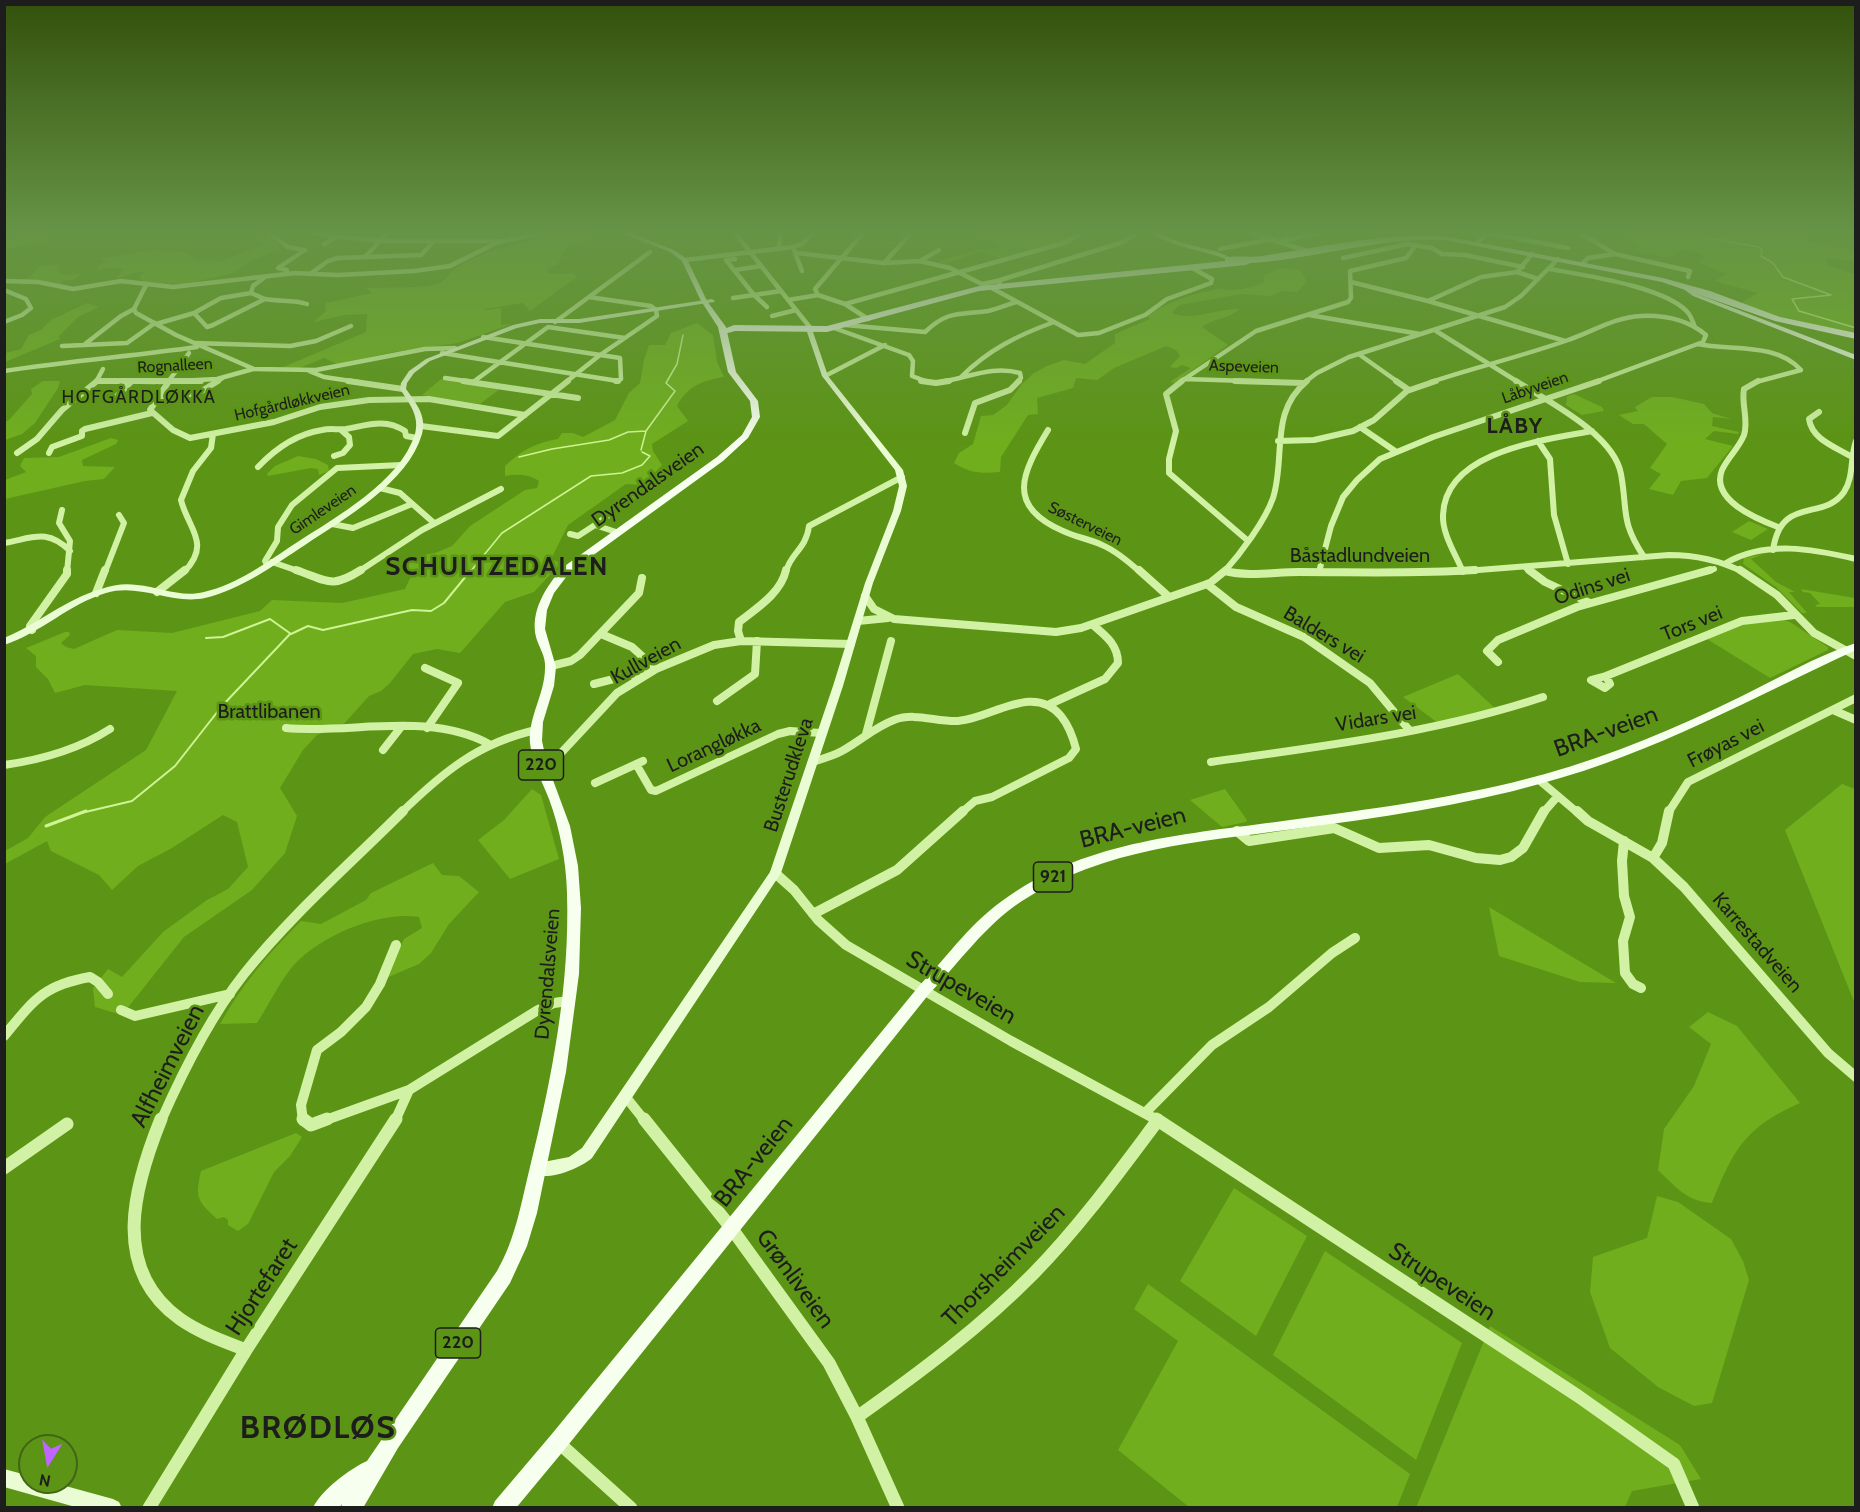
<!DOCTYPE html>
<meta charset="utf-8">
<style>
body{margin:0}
#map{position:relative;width:1860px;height:1512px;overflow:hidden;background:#5c9415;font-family:Cabin,sans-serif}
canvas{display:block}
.frame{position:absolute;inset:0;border:6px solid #1d1d1d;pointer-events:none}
.north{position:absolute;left:18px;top:1434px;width:60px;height:60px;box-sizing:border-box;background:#5c9415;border:2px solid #436418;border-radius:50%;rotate:191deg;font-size:16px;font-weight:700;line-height:24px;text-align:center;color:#1d1d1d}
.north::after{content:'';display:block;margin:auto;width:21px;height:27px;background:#c065ff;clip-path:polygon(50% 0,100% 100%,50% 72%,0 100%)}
</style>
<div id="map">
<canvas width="1860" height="1512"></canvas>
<div class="frame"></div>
<div class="north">N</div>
</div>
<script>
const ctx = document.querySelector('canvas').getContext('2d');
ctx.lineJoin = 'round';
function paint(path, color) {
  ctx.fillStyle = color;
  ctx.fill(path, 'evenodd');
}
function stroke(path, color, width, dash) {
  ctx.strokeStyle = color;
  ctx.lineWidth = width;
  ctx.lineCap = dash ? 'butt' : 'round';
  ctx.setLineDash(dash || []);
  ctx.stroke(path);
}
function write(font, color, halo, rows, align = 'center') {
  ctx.font = font + ' Cabin,sans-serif';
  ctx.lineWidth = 5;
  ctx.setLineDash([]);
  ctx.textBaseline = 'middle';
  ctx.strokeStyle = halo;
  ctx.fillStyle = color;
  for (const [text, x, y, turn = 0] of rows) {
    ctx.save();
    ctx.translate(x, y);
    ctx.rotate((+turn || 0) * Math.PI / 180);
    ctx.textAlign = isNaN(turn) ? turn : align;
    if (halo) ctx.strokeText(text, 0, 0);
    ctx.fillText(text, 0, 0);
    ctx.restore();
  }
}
const green = new Path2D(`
 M46,233h15l-16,8 -40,8v-9z
 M582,233h14v2l-31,15 -7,14 -10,4v6l25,-1 4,4 -47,34 -7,-8 -39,6 2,1 15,-2v17l11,-1 -54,19 -65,9 -56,12 -13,-6 -25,10h-18l85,-36 1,-18 -23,1 -30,7 11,-10 1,-9 46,-10 -6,-5c16,-1 63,1 74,-5 7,-4 10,-12 17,-16 38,-22 82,-30 125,-34z
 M951,233h121l-9,8 -62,17 -22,-6 -34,12 -7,-2 33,-11 30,-3 -12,-7z
 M1655,233h161l-8,5 2,4 45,8v11l-27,-3 -3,3 4,5 26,8v63l-78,-20 -36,-14 17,-10 -43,-12 11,-7 -29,-12 7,-4 -2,-4 -23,-5 -6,8h-12l-28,-7 6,-4 -17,-10z
 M267,234l14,14 -30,13 -18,12 -48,11 -41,-1 -5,-6 5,-5c-14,-1 -16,5 -27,6l7,-10h-16l-12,3 2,-5 7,-4 -5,-3 53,-9 32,2 11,8 26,1 44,-18 -13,-4z
 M59,264l-2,5 5,6 20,-1 -10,6 -10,1v4l-43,-5 10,-2 11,-12z
 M1282,268l18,2 7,12 -10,10 -15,-1 -11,5 -30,-2 -62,11 -7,8c20,9 46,-5 68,-4 -13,11 -27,9 -38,18l26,18 -54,38 -4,-1 21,-14 -9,-3 -6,3 -6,-1 10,-11 -4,-6 -10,-4 -52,22 -17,12 -21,-2 -3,10 -36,10 1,16 -10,1 -27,42 -1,15c-19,2 -30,1 -46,-9l5,-10 14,-9 8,-28 12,-1 14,-10 14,-20 13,-12 13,-7 17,-6 21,4 30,-21v-9l35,-15 -3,-3c21,-15 46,-22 71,-27 5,-1 9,1 14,1 11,0 22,-4 32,-8v-7z
 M87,303l12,4 -21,10 -19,19 1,3 -55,23v-9l16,-4 8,-14 12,-5 10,-10z
 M697,323l16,12 4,27 7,15c-21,3 -38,10 -47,29l11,15 -36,23 1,7 9,14 -19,20 -17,-1 -58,41 -17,34 10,4 -27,29 -29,10 -45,51 -23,-4 -24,5 -23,29 -9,8 -12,5 -26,29 -26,10 -14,15 -23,38 17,28 -12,37 -33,37 -68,47 -62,78 -27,-8 -2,-19 15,-19 14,8 41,-45 44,-32 21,-11 20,-22 -11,-45 -14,-7 -51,33 -34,18 -26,24 -13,-15 -48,-24 -4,-10 -42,23v-13l23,-13 17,-21 101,-67 31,-59 -92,-6 -30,8 -7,-14 -12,-12v-11l-10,-8 39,-16h4l1,3 -9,8 5,4 8,2 43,-19 55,3 88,-22 12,-11 70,3 63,-14 7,-15 -12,-11 2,-4 33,-6 17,-7 18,-20 55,-36 12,-2 2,-7c-12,-7 -20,-7 -34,-5v-10c15,-15 32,-24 53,-27l4,-6h11l10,4 32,-17 14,-27 11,-10 4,-23 5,-15h16l6,-12z
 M441,379l60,9 -21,16 -58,-9z
 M43,381h17l-2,7 -23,35 -13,11 -17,6v-18l4,-2 23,-26 -1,-5z
 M1574,394l28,13 2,4 -22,4 -16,-10 1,-9z
 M1652,397h20l32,7 8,9 19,6 -18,-2 -1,9 27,6 -1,2 -24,-3 -9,8 28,7 -26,32 -26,3 -8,14 -24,-6 12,-15 -11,-6 17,-24 -23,-20h-11l-14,-9 19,-4 -3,-4z
 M111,438l7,2 -2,4 -34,16 1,6 32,1 -11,12 -19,2 -80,18v-19l21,-8 -6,-6 4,-8 35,-1z
 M298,456l18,3 12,6 1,6 -10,4 -1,-6 -7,-1 -43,8 -1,-2 8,-8z
 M1749,521l19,8 -17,11 -19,-8z
 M1764,554l-13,5 25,23 19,10h-6l18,21h-5l-26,-26 -33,-23 1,-6z
 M1801,589l54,9v9h-38l-2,-2 5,-1 -10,-11 -7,-1z
 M1781,619l9,3 38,25v3l-58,28 -63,-39 44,-17z
 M1458,674l39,36 -59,13 -35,-26z
 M1842,784l13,5v215l-70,-174z
 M532,789l9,6 18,64 -49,20 -32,-39 26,-20z
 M1225,789l22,31 -1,2 -24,5 -32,-27z
 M433,863l9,12 17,1 20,16 -30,32 -18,29 -12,11 -33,14 18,-39 18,-11 -3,-11c-40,-7 -106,21 -130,54 -12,16 -21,35 -32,52l-37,1c22,-40 49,-71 81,-103l20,3 45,-24 5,-7z
 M1489,907l127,76 -36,-1 -81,-26z
 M1708,1012l29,14 63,77c-54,24 -66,45 -88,100 -26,-2 -36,-16 -54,-33l6,-41 30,-43 17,-42 -22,-17z
 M296,1133l6,4 -12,19 -16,16 -26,52 -10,7 -10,-6v-5l-4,-3 -7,2c-20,-18 -22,-22 -16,-48z
 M1234,1188l73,48 -51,100 -76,-55z
 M1657,1196l21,6 53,37 12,22 6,19 -37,123 -18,3 -36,-19 -48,-39 -20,-56 3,-35 54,-19z
 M1325,1251l137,92 -46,117 -143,-105z
 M1148,1284l262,190 -13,33h-208l-71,-57 60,-109 -44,-32z
 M1490,1326l190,119 21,34 -69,12 -7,16 -209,1z`);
const streamFar2 = new Path2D(`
 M1700,233l2,4 57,10 3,3 -1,6 12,7 10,14 48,18 -39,4 7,12 57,17
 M641,450l5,-19 29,-40 -9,-8 11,-19 6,-29
 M519,457l33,-8 57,-9 19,-8 18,-1
 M470,572l32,-39 89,-57 31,-3 20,-8 8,-9 -8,-4`);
const streamFar1 = new Path2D(`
 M206,638l17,-1 47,-18 21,15 17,-8 15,4 89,-20 19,1 13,-8 27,-33
 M81,813l51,-12 43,-35 47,-60 68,-72`);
const stream = new Path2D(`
 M46,826l40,-15`);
const streetFar4 = new Path2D(`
 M269,233l19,14 17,3 -27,18 9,2
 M311,233l69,8h118
 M735,233l77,97
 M1252,233l55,18
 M1489,233l79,15
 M1580,233l35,21 -27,4 -6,6
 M1280,241l39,-8
 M1477,243l10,-10
 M324,244l16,-9
 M793,247l9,-3 11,-11
 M779,248l1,-15
 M1220,249l51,-10
 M797,253l87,10 36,-2 30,7 32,16 15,-3
 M1615,254l75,17 -2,6
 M366,256l21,-23
 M1343,258l65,-14 24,4 10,6 23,1 58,12
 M735,259l-9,1 28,35 13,12
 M685,260l108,-13 9,24
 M920,261l19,-11
 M884,263l27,-30
 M1550,269c33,6 119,18 139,45 3,4 4,9 6,13
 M735,270l26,-4
 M1517,272l21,7
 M310,274l18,-13 10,-3 83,-3 12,-13
 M4,281l34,1 35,7 48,-8 52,6 122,-14 43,2 76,-4 36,-5 46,-23 44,-10
 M1351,282l77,19 137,40
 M1000,283l-3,-2 123,-38 18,-10
 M146,285l-12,24 2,4 40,22 78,34 62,1 109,-21 30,-1
 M990,287l88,48 21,-2 46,-18 22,-16 44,-16 1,-4 -20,-11
 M4,290l22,9 5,9 -9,7 -18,7
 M818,295l-3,-6 48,-56
 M818,295l27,9 23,15
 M733,298l48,-7
 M265,299c15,3 28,0 42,5
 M788,300l30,-5
 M1428,301l53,-24 36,-5 15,-18
 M845,304l219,-61 18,-10
 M194,313l13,14 6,-2 52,-26 -14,-6
 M1309,315l111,19
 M772,316l24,-6
 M555,322l95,-70
 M156,324l38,-11 27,-15 30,-5 2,-7 12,-9
 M845,325l80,7c23,-22 34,-17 63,-21 9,-2 19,-6 28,-9
 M834,328l75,27 4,6 -1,15 16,6
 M1436,331l82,51
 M195,343l95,3 26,-5 35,-15
 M85,344l36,-28 13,-7
 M1698,344c33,7 78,-2 103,26l-45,12
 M62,346l65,-3 28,-20
 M442,353l176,28 3,-2 -1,-21 -137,-21
 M1360,355l38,27
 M4,371c64,-10 129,-15 193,-24
 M309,371l15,6 34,5
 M825,376l60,-31
 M961,377c27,-27 57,-42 93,-55
 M445,378l28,4
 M1184,379l96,3
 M97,381l58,1
 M96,382l7,-13
 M159,382l58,-3 36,-10
 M168,382l21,-29
 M216,382l8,-5
 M473,382l75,-55 77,11
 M566,382l34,-27 57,-39 -1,-6 -5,-4 -62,-9
 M940,382c28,-4 52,-17 80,-9l1,5 -4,4
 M1180,382l76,-51 92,-29 3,-4 -1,-27 56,-13 10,-13
 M1305,382l12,-9 32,-16 156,-50 16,-11 37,-37
 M1431,382c45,-15 92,-26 137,-42 24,-8 47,-23 73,-24 23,-1 47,4 65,19l-3,7 -108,40`);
const streetFar3 = new Path2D(`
 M97,381h104
 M169,381l-19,29 23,20 17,8 84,-16 46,-15 49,-7 60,-1 96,16
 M348,381l55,8
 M463,381l115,17
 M616,381h2
 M921,381l15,2 13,-2
 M1182,381l-16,13 10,37 -7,28v14l78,67
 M1235,381l69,2
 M1396,381l13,9
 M1516,381c31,20 98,53 105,93 7,39 -1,46 23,83
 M1758,381l-14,8c-3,15 5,31 0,46 -5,13 -16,22 -22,35 -12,30 35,49 56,57
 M112,401l19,-19
 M155,401l45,-9 18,-11
 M1819,412l-10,7c3,21 27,28 43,38
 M421,426l77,10 70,-55
 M1360,427l35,24
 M1048,430c-26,43 -43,76 15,101 12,6 27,8 39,14 14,6 27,17 38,27
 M965,433l10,-30 35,-13 9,-9
 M1278,441l36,-1 39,-9 21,-11 33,-29 29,-10
 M1538,441l12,18 4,56 14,49
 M17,453l20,-14 25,-29 35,-29
 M49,453l3,-6 30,-11v-5l3,-2 67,-16
 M334,456l9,-3 7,-8 -1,-8 -8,-7
 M258,467c18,-19 38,-33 64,-37 8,-2 16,0 24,-1 22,-4 39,-11 59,2l1,5 11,2
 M380,488l20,5 34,30
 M62,510l-3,13 11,18 -3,31
 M332,524l21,4 59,-24
 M616,532l-21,-7 40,-29
 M570,534l8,2 17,-11
 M4,543c29,-5 43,-15 66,8
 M1773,550c8,-55 50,-28 71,-58 10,-15 6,-35 12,-51
 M272,562l29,10
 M1726,563c40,-23 87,-14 130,-4
 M267,565l-2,-4 12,-20 1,-14 14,-22 45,-37 64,-3
 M1526,568l5,4
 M1225,571l2,1
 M105,572l19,-49 -5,-8
 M184,572c28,-29 4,-43 -3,-72l12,-29 18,-23 2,-14
 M358,572l64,-42 79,-41
 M786,572c4,-19 20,-22 23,-46l93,-49
 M1224,572c17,-19 41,-51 49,-74 13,-41 -4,-86 34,-117
 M1319,572l12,-46 12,-29 14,-17 23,-21 53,-22 166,-56
 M1453,572l216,-17c27,0 50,5 74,17
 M1463,572c-7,-17 -21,-38 -20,-57 2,-64 101,-75 149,-84
 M1705,572l9,-3`);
const streetFar2 = new Path2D(`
 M296,570c32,11 35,19 65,0
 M1139,570l29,26
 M1529,570l16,12 45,21
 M1740,570l37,25 37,38 42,23
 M1225,571c24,6 49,1 74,1 59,0 117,2 176,-2
 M1207,584l29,23 68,30 66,46 40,48
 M157,592l28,-22
 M96,593l9,-23
 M865,596l9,13 20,10 162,13 25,-4 129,-45 16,-13
 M858,621l30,-3
 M32,630l-2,-4 37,-52v-4
 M601,634l31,13 24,22
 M741,641l-3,-10 1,-9c18,-14 42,-29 47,-52
 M1498,662l-11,-11 11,-11 79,-33 133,-37
 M551,666l20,-5 9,-6 59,-62 3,-15
 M425,668l33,15 -31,45
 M1606,676l136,-55 52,-6
 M1606,676l4,8 -5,4 -14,-8z
 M594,684l59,-15
 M717,701l38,-27 2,-33
 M1050,704l55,-25 13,-16c0,-18 -12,-27 -25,-38
 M1833,710l23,10
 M286,728c66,6 142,-17 203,16
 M866,734l25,-93
 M383,750l18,-23
 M812,762c10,-3 21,-6 30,-11 18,-10 33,-24 52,-31 21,-8 42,2 64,1 33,-2 75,-39 103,-5 8,10 12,21 15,33l-7,9 -77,39 -17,4 -14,12
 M1211,762c112,-16 224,-29 332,-65
 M636,764l15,26 5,1 122,-57 12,-3 31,2
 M4,765c36,-5 75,-16 106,-36
 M542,769l6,-2 69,-74 39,-24 58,-24 27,-4 110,3
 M1539,780l39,33
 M595,783l48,-22
 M401,813c42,-41 77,-70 135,-83
 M1543,813l14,-16
 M1668,813l20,-31 168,-84`);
const streetFar1 = new Path2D(`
 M1577,811l11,10 65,37 31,29 144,166 28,24
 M1237,831l12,10 85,-13 45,20 50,-3 47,13 24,2 11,-3 12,-9 21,-37
 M1624,841l-2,20 2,35 6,21 -7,24 2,32 8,11 8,4
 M1653,858l9,-15 7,-32
 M775,873l19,17 24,30 28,25 165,96 148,80
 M813,914l84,-44 66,-59
 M121,1010l14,6 95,-22
 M4,1036c29,-35 39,-51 86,-59l8,5 10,12
 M409,1090l129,-80 16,-7 14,-2
 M625,1096l20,25
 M1145,1113l67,-68 57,-38 63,-54 23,-15
 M161,1121c22,-50 49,-104 83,-147 47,-59 105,-109 159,-163
 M303,1121l-2,-16 16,-55 24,-18 25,-25 14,-23 16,-39
 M323,1121l86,-31 -14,31`);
const street = new Path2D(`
 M161,1119c-27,67 -51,150 19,200 20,14 43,22 66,31
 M303,1119l8,6 16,-6
 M644,1119l88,110 97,134 28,54 41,91
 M1156,1119l422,277 96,68 19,44
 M4,1168l63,-44
 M857,1417c62,-44 124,-90 177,-144 46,-47 85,-101 124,-153
 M559,1443l72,65
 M149,1508l97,-158 150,-231`);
const secondary = new Path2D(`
 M1152,233c11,0 21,7 31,10 17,5 36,7 50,16l-5,1c-24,-10 -54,-12 -76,-27z
 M712,299l3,2 -1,1 -135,21h-39l-23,5 -87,33 -16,12 -7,10 -1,6c10,14 21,27 16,45 -14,49 -77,84 -117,111 -31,20 -63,44 -100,53 -34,7 -65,-15 -99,-5 -37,11 -65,40 -102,52v-7c34,-14 62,-39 97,-49 12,-4 24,-6 36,-4 23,2 44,13 67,7 34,-8 63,-30 92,-49 40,-26 104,-61 119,-109 5,-18 -6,-31 -15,-45l1,-6 8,-12 17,-12 87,-34 27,-6h39z
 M810,329l5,1 -2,2 15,44 75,94 4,16 -6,25 -28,72 -30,103 -62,187 -189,285c-13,11 -43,23 -59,16l-2,-5 2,-5 36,-7 13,-9 188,-276 63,-186 32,-103 28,-72 6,-25 -4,-16 -73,-94 -15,-44z
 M4,1469l26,7v6h21l62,17 6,3 3,6h-43l-75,-21z`);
const primary = new Path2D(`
 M622,233h8l44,17 13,9 20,42 19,26 10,45 22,29 2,16 -12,21 -25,23 -153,111 -16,21 -7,17 -2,19 11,38 -2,19 -11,36 -1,19 5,23 23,62 8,40 3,42 -2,66 -13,98 -29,141 -10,33 -17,37 -112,165 -35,60h-22l1,-4 -3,4h-26c7,-17 38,-40 54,-47l130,-190c19,-33 24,-68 33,-104 22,-89 40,-182 37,-274 -1,-32 -7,-64 -18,-94 -7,-18 -17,-36 -19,-56 -2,-26 15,-49 15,-75 1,-12 -6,-20 -9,-31 -6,-26 10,-50 26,-69l155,-111 25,-22 10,-18 -2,-16 -22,-29 -10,-45 -17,-26 -19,-40 -12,-9z
 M1688,287h4v3l5,4 159,61v5l-163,-64 -8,-6z
 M1856,643v7c-104,48 -202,103 -313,133 -81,23 -166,35 -249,46 -95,13 -190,19 -272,72 -38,25 -62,61 -93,93l-364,455 -49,59h-24l3,-7 56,-66 368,-449c32,-33 51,-64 90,-90 81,-56 180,-62 274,-75 88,-12 176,-23 262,-47 68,-19 131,-46 195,-77 37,-18 76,-41 116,-54z`);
const highway = new Path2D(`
 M1423,235l22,1 218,42 47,13 70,26 76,16v6l-81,-18 -113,-39 -217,-42c-67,-3 -129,19 -195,23l-4,2 -267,26 -152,41 -92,-1 -11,3 -5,-3 15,-6 93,1 152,-40 246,-25v-3c12,-3 24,0 37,-2 53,-8 107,-20 161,-21z`);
const farStreetnames = [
 ["Rognalleen",175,366,-3],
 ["Aspeveien",1244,367,2],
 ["Låbyveien",1535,388,-19],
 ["Hofgårdløkkveien",292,403,-13],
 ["Gimleveien",323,510,-34],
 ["Søsterveien",1085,524,26]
];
const farNeighbourhoodnames = [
 ["HOFGÅRDLØKKA",139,398]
];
const shields = [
 [541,765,45],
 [1053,877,39],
 [458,1343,45]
];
const shieldNames = [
 ["220",541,765],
 ["921",1053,877],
 ["220",458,1343]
];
const streetNames = [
 ["Dyrendalsveien",648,485,-35],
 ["Båstadlundveien",1360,556],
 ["Odins vei",1592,587,-18],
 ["Tors vei",1692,624,-22],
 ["Balders vei",1324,635,31],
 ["Kullveien",646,661,-29],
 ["Vidars vei",1376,719,-9],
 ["Frøyas vei",1726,744,-27],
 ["Lorangløkka",714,746,-25],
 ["Busterudkleva",789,775,-72],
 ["Karrestadveien",1757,943,49],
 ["Dyrendalsveien",548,974,-85]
];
const parkNames = [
 ["Brattlibanen",269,712]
];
const farDistrictnames = [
 ["LÅBY",1515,427]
];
const nearStreetnames = [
 ["BRA-veien",1606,732,-20],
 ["BRA-veien",1133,828,-14],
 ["Strupeveien",961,988,30],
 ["Alfheimveien",168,1066,-63],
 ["BRA-veien",754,1162,-51],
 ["Thorsheimveien",1004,1266,-45],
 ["Grønliveien",795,1279,54],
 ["Strupeveien",1442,1282,33],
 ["Hjortefaret",262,1287,-57]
];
const districtNames = [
 ["SCHULTZEDALEN",497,567]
];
const nearDistrictnames = [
 ["BRØDLØS",318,1429]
];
paint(green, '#70ae1d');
stroke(streamFar2, '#cef496', 1.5);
stroke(streamFar1, '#cef496', 2);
stroke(stream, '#cef496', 3);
stroke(streetFar4, '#d1f2a4', 4.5);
stroke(streetFar3, '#d1f2a4', 6);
stroke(streetFar2, '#d1f2a4', 8);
stroke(streetFar1, '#d1f2a4', 10);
stroke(street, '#d1f2a4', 13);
paint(secondary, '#eafcd3');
paint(primary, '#f7ffef');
paint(highway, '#fff');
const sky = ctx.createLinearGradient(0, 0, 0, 445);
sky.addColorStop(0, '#33510c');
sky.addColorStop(0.52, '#669446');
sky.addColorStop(1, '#66944600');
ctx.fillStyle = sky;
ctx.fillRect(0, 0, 1860, 445);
write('16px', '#1d1d1d', '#5c9415', farStreetnames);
ctx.letterSpacing = '1.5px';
write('18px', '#1d1d1d', '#5c9415', farNeighbourhoodnames);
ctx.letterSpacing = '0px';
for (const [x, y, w] of shields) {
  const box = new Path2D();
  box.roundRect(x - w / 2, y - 15, w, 30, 4.5);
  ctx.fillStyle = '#5c9415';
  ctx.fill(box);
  stroke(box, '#1d1d1d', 1.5);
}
write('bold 18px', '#1d1d1d', null, shieldNames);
write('20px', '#1d1d1d', '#5c9415', streetNames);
write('20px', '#1c1d1a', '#5c9415', parkNames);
ctx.letterSpacing = '1.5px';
write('bold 22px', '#1d1d1d', '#5c9415', farDistrictnames);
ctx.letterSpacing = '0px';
write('24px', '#1d1d1d', '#5c9415', nearStreetnames);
ctx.letterSpacing = '1.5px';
write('bold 26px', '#1d1d1d', '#5c9415', districtNames);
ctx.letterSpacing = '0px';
ctx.letterSpacing = '1.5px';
write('bold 32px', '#1d1d1d', '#5c9415', nearDistrictnames);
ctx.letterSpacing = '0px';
</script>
